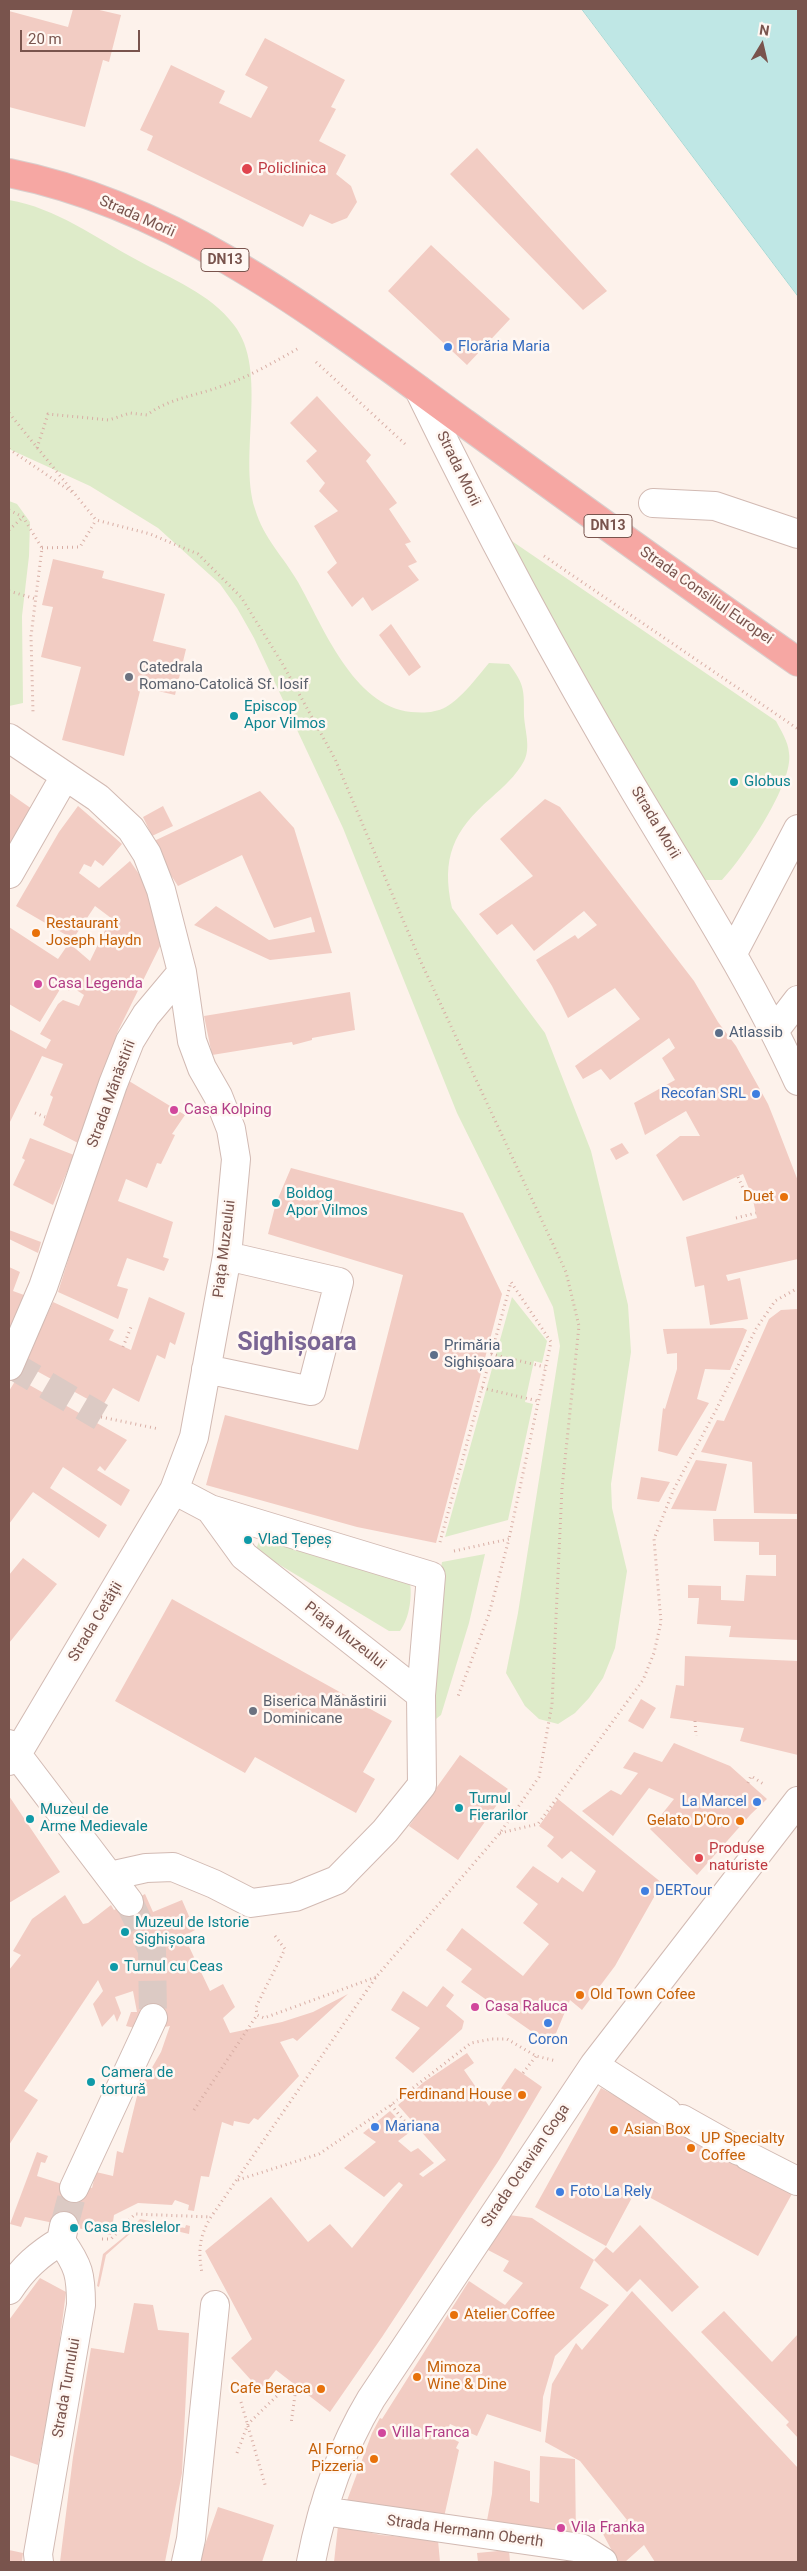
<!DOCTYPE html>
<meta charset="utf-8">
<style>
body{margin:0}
#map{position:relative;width:807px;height:2571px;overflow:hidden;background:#fdf2eb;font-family:Roboto,sans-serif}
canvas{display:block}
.frame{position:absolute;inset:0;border:10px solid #79544d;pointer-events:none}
.north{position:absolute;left:737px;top:20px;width:50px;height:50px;-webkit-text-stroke:4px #fff7f2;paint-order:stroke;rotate:9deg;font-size:14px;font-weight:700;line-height:20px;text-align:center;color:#79544d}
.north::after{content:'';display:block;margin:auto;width:18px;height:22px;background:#79544d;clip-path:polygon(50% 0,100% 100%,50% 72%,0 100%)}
.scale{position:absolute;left:20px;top:30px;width:120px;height:22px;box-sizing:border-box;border:2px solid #79544d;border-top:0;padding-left:6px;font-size:15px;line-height:18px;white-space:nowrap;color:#79544d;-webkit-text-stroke:4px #fff7f2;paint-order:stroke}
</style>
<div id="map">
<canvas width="807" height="2571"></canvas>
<div class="frame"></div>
<div class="north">N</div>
<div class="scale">20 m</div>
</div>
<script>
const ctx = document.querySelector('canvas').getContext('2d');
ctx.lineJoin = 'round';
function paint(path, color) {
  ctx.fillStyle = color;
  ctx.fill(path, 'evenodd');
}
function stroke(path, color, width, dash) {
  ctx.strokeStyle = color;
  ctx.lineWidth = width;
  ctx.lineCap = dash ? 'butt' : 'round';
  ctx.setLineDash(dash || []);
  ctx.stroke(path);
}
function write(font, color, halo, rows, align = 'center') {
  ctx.font = font + ' Roboto,sans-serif';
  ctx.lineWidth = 5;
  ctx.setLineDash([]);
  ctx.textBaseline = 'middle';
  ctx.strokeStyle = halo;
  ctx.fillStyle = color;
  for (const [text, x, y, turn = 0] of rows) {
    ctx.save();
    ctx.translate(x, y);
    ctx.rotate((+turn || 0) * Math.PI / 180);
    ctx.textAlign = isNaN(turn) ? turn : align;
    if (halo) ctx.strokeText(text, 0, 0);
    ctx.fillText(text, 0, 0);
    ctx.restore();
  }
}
const green = new Path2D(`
 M9,200c47,8 87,38 128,60 34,19 73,33 97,65 35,45 4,130 21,184 9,30 28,47 43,73 25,44 55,124 113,130 12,1 24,1 35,-5 15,-8 32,-31 43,-44l20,1c16,21 15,27 15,52 1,15 7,32 0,45 -8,15 -21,26 -33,37 -38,33 -50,60 -39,110l93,125 46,118 37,154 3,47 -20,132 1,24 15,63 -12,77 -12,30 -14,20 -14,15 -17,11 -19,-5 -14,-13 -19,-33 12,-60 42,-267 -7,-39 -96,-194 -114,-285 -89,-190 -17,-30 -17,-24 -62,-56 -68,-42 -81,-37z
 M9,501l8,3 13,18 -1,34 -7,60 1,87 -14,3z
 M500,533l276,188c5,10 12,20 13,32 5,30 -46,105 -67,127h-18l-7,-5z
 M512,1297l35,44 -5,22 -8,-2 -9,41 8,2 -25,116 -63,17z
 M260,1539l149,38c4,16 1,41 -9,54h-11l-119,-72 -15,-7z
 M485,1554l-16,69 -28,92 -9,7 -1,-94 11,-66z`);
const water = new Path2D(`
 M582,9h216v287z`);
const building = new Path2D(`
 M73,9h22l26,6 -12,47 -6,-2 -18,67 -76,-20v-96l59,16z
 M265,38l80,42 -14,27 5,2 -17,32 27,14 -10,19 15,12 6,16 -10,16 -15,6 -22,-10 -7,13 -156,-77 6,-14 -13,-6 31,-65 54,26 -6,12 32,15 17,-31 -23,-12z
 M477,148l130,143 -24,19 -133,-136z
 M431,245l79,74 -43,46 -79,-74z
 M317,396l54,59 -5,6 31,42 -8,6 22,33 -6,2 12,18 -9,4 11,14 -47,31 -9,-14 -11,10 -25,-35 10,-9 -23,-37 24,-15 -19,-20 6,-8 -19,-22 11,-10 -27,-28z
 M53,559l51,12 -2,7 63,16 -12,47 33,8 -11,46 -34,-8 -17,69 -62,-16 19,-73 -40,-10 12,-50 -11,-2z
 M391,624l30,43 -12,9 -30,-41z
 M260,791l34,37 38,125 -62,7 -76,-35 22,-19 53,34 46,-8 -4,-15 -37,11 -32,-73 -64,31 -27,-41 3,-4z
 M9,793l23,16 -23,37z
 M545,799l15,8 134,174 24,41 18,24 32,58 8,20 22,57v78l-72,16 2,6 12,-3 8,41 -38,6 -6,-40 -9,2 -9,-50 71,-19 -5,-22 -9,-22 -60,27 -27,-46 24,-19h20l-14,-25 -41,24 -11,-32 41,-23 -13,-22 13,-10 -6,-10 -59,42 -9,-11 -18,10 -8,-13 65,-47 -25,-31 -47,30 -16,-32 -16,-26 39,-25 3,4 19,-14 -13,-14 -50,40 -22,-27 -15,11 -18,-21 54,-38 -33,-37z
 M78,806l44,38 -19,22 -8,-6 -4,7 -7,-3 -5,9 20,15 31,-27 22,32 13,43 -47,95 -40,112 -35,-18 10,-28 -3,-2 13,-31 -21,-8 -33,68v-95l37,20 5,-9 -11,-6 18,-30 5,-4 16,6 5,-11 -12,-8 -3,4 -7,-5 -22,36 -31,-18v-77l49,32 11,-16 21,18 21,-43 -16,-12 -22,33 -57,-33 43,-74z
 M163,806l10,20 -21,10 -9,-19z
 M350,992l5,38 -43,8v2l-19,5 -1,-3 -80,13 -8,-39z
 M129,1081l56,34 -13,19 3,1 -14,29 -4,-1 -10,25 -21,-9 -8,22 55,21 -10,35 6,2 -5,12 -37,-13 -10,28 11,3 -10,30 -60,-27 12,-38 -7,-3z
 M30,1138l44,17 -21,50 -40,-20 12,-25 -3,-2z
 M622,1143l7,10 -13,7 -6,-11z
 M291,1168l172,45 39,81 -66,249 -79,-16 -151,-42 19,-70 133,35 45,-175 -135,-41 8,-31z
 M9,1230l32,12 -3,11 -29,-14z
 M9,1267l11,5 -7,19 11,4 -15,36z
 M149,1297l36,16 -10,32 -5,-3 -5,17 -8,-4 -18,47 -26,-14 -11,19 -78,-43 29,-62 61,28 -5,10 22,10z
 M798,1309v205l-44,-1 -2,-51 -51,-10 16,-32 7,1 45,-102 12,-9z
 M743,1328l4,2 -17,40 -25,-1 -8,30 12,4 -32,53 -19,-5 5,-43 2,1 12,-40v-16l-10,1 -4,-25z
 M17,1378l110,62 -22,31 -5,-5 -3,4 33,20 -9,16 -58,-39 -13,21 57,37 -8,13 -66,-46 -24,32v-133z
 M696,1460l31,4 -11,47 -45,-2z
 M641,1477l29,5 -11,20 -22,-3z
 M713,1519h85v121l-69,-3 2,-11 -34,-2 2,-26h-11v-13l33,1v14l23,1 2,-26 30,1v-21h-17v-13l-45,-1z
 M23,1558l34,26 -48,59v-68z
 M172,1599l220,122 -29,51 12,7 -19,34 -101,-56 -10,16 -130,-72z
 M685,1656l113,5v94l-58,-14 4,-13 -74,-10 6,-33 8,1z
 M641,1699l15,9 -13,21 -15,-8z
 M674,1743l56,23 37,33 -16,15 -54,61 -47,-46 24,-30 -25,-11 -36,48 -31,-25 29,-21 10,5 17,-22 -15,-5 11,-16 28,10z
 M460,1755l48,34 -50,71 -49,-34z
 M9,1796l51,76 -51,31z
 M558,1799l104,84 -47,83 -33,44 -12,-10 -19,45 -90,-63 11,-13 -26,-19 16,-22 61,48 26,-32 -26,-21 15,-19 -22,-17 17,-21 25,17 4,-6 21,15 13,-21 -25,-20 -9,8 -15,-13 7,-9 -15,-11z
 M145,1894l8,18 29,-12 13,30 -11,6 26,55 13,-7 12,23 -12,11 7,15 52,-11 31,-10 35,-18 -51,47 -4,-3 -13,4 19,34 -41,44 -4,-2 -5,6 -15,-3 -1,5 -11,-4 -13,55 -8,-1 -7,35 -6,-1 1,-5 -14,-5 -3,5 -34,-2 -24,12 -3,20 -86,-18 -4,10 -11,-3 27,-72 11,4 -3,7 -4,-1 -4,14 50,16 2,-5 3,1 4,-16 17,4 4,-25 6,2 15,-61 23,-40 9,-26 -12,2 -1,-10 -21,1 -1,9 -9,-2 5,-14h6l-4,-21 -18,6 6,16 -4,9 -3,-8 -12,13 -9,-23 10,-13 -5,-11 -74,111 14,9 -29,45v-175l12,-15 -8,-4 19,-32 33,-24 18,29 5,-1 23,-18 3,5z
 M443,1986l11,9 -8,11 18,15 -2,8 -49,44 -18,-15 25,-30 -29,-18 12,-19 24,16z
 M467,2053l7,10 -10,7 25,36 26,-38 27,19 -43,73 -117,177 -52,75 -54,-42 -16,20 -29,-32 21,-19 -47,-88 66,-54 37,45 22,-18 22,24 51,-63 -4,-3 -15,15 -40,-29 32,-26 -13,-9 27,-22 20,21 -12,9 13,11 7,-4 16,15 -15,11 4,3 23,-17 -48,-55 26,-23z
 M601,2088l192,104 -35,64 -122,-66 -30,56 -71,-39z
 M509,2215l23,3 62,42 -14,28 29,17 -54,51 -12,41 -2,35 -54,-18 -10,22 -27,-12 -5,11 14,7 -3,6 3,2 -17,76 -97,-20 27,-73 8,-15 2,1 87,-138 36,24 18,-22 -20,-12 6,-10 -21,-11z
 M140,2219l45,9 1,-3 4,1 -1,8 -47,-11 -36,32 -7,32 -2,-1 6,-32 22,-18z
 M640,2225l59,62 -27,25 -32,-33 -13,13 -33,-32 12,-13 7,6z
 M40,2278l26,14 -10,78 -18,95 -29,-10v-135z
 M632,2291l166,177v94h-143l-11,-17 -19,17h-7l-15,-28 24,-14 -47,-59 -35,-19 7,-58 24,-41 6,7z
 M134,2303l19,2 5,25 31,3 -7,140 -17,89h-105l13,-105 18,-109 33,5z
 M724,2311l48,51 26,-28v104l-12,-13 3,-3 -88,-90z
 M540,2456l35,3 1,81 -91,-9 7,-37 2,-33 36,10v30l9,2z
 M218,2507l56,18 -12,37h-63z
 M338,2526l43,9 57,5 2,22h-106z
 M9,2550l14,3 -1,9h-13z
 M509,2550l1,12h-32l-1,-9z`);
const minorTunnel = new Path2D(`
 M10,1364l91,53
 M129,1902l23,48 1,68
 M64,2226l10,-38`);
const path = new Path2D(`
 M316,362l89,82
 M9,413l87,107 54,14 48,20 43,43 41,66 53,96 85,201 146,312 13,54 -17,162 -10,216 -13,73 -39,56 -124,144 -165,240c-12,19 -13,35 -9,56
 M37,448l11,-34 61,6 21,-7 17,2c22,-17 49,-19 75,-29 27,-9 52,-24 77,-38
 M9,449l63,43
 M9,510l14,7 19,31 -11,88 2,76
 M9,530l14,-13
 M42,548l38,-1 16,-27
 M544,556l254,173
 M9,591l27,8
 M35,1113l10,4
 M738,1177l10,22
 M736,1218l20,-5
 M123,1347l8,-20
 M491,1354l54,13
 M482,1388l56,13
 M101,1417l58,12
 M440,1542l71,-260 40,60 -42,197
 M454,1551l55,-12 -20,75 -32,85
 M695,1721l1,15
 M748,1783l3,-7 14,9
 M500,1833l38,-9 105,-144 11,-27 7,-31 -7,-83 19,-48 45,-85 38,-77 19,-28 23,-13
 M275,1936l10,13 -29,58 1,8 7,3 112,-41
 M523,2073l13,-17
 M391,2105l21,25
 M194,2110l63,-95
 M238,2180l81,-26 72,-49 80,-62 21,-4h15l29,17 20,5
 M102,2239h9l24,-25 76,3
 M241,2402l25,86
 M237,2453l11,-29 37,-36 10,7 -4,29`);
const minor = new Path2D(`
 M419,390c66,136 137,268 214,398 57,96 118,190 165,293
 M653,503l62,3 83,28
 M9,738l89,60 33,31 16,25 14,36 21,82 10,69 10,27 16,28 13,33 5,30 -9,97 -33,181 -20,53 -157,264 -8,7
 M9,874l56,-98
 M733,953l65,-124
 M775,1030l23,-30
 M9,1366l34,-79 70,-203 17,-43 16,-26 36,-43
 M206,1369l105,22 28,-109 -112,-26
 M210,1509l221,67 -10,119
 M9,1744l120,158
 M110,1876l36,-8 27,-1 41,17 37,19 44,-6 42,-17 48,-49 37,-46 -1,-90 -177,-139 -34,-47 -36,-19
 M594,2065l73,47
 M682,2119l57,32
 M748,2156l49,25
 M74,2188l79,-170
 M9,2290c14,-22 30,-36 52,-49
 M323,2511l258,37 22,14
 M39,2562l-1,-8 43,-249c0,-30 -2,-39 -20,-64l3,-15
 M186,2562l5,-23 24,-234
 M311,2562c11,-57 30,-113 60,-163l223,-334 204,-264`);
const highway = new Path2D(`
 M9,173c172,34 318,150 457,251 110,80 221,160 332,238`);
const markers = [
 [247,169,6,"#e0444e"],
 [448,347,5,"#3f7fe0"],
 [129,677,5,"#6b7280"],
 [234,716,5,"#0f9aa8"],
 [734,782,5,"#0f9aa8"],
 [36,933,5,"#e8710a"],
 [38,984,5,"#d1479c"],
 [719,1033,5,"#5c6f8a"],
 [756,1094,5,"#3f7fe0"],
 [174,1110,5,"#d1479c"],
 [784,1197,5,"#e8710a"],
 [276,1203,5,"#0f9aa8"],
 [434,1355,5,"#5c6f8a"],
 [248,1540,5,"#0f9aa8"],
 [253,1711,5,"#6b7280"],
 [757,1802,5,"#3f7fe0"],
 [459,1808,5,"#0f9aa8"],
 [30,1819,5,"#0f9aa8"],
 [740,1821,5,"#e8710a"],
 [699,1858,5,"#e0444e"],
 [645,1891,5,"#3f7fe0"],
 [125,1932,5,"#0f9aa8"],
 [114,1967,5,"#0f9aa8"],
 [580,1995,5,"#e8710a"],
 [475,2007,5,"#d1479c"],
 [548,2023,5,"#3f7fe0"],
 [91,2082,5,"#0f9aa8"],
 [522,2095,5,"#e8710a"],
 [375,2127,5,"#3f7fe0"],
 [614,2130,5,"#e8710a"],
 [691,2148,5,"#e8710a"],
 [560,2192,5,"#3f7fe0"],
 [74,2228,5,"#0f9aa8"],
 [454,2315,5,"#e8710a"],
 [417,2377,5,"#e8710a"],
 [321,2389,5,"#e8710a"],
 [382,2433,5,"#d1479c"],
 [374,2459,5,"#e8710a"],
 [561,2528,5,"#d1479c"]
];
const shields = [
 [225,260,48],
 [608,526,48]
];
const shieldNames = [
 ["DN13",225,260],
 ["DN13",608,526]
];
const healthNames = [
 ["Policlinica",258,169],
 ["Produse",709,1849],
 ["naturiste",709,1866]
];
const streetNames = [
 ["Strada Morii",137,217,24],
 ["Strada Morii",458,469,64],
 ["Strada Consiliul Europei",706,596,35],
 ["Strada Morii",655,823,59],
 ["Strada Mănăstirii",112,1094,-70],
 ["Piața Muzeului",225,1249,-83],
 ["Strada Cetății",96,1622,-59],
 ["Piața Muzeului",345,1636,38],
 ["Strada Octavian Goga",526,2166,-56],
 ["Strada Turnului",67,2388,-80],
 ["Strada Hermann Oberth",465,2532,8]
];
const shopNames = [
 ["Florăria Maria",458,347],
 ["Recofan SRL",746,1094,"right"],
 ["La Marcel",747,1802,"right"],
 ["DERTour",655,1891],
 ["Coron",548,2040,"center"],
 ["Mariana",385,2127],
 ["Foto La Rely",570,2192]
];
const worshipNames = [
 ["Catedrala",139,668],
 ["Romano-Catolică Sf. Iosif",139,685],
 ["Biserica Mănăstirii",263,1702],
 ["Dominicane",263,1719]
];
const cultureNames = [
 ["Episcop",244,707],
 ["Apor Vilmos",244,724],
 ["Globus",744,782],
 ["Boldog",286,1194],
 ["Apor Vilmos",286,1211],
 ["Vlad Țepeș",258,1540],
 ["Turnul",469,1799],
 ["Fierarilor",469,1816],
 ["Muzeul de",40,1810],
 ["Arme Medievale",40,1827],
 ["Muzeul de Istorie",135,1923],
 ["Sighișoara",135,1940],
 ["Turnul cu Ceas",124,1967],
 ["Camera de",101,2073],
 ["tortură",101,2090],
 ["Casa Breslelor",84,2228]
];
const foodNames = [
 ["Restaurant",46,924],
 ["Joseph Haydn",46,941],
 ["Duet",774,1197,"right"],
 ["Gelato D'Oro",730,1821,"right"],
 ["Old Town Cofee",590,1995],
 ["Ferdinand House",512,2095,"right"],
 ["Asian Box",624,2130],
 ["UP Specialty",701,2139],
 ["Coffee",701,2156],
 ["Atelier Coffee",464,2315],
 ["Mimoza",427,2368],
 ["Wine & Dine",427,2385],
 ["Cafe Beraca",311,2389,"right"],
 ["Al Forno",364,2450,"right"],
 ["Pizzeria",364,2467,"right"]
];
const hotelNames = [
 ["Casa Legenda",48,984],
 ["Casa Kolping",184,1110],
 ["Casa Raluca",485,2007],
 ["Villa Franca",392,2433],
 ["Vila Franka",571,2528]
];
const serviceNames = [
 ["Atlassib",729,1033],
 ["Primăria",444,1346],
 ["Sighișoara",444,1363]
];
const townNames = [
 ["Sighișoara",297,1344]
];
paint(green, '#deebc9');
paint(water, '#bfe7e5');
stroke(water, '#a5d9d6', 1);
paint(building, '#f2ccc3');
stroke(minorTunnel, '#dccac4', 28, [28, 14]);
stroke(minor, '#d2bab3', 30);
stroke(highway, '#d9cfcd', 30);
stroke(path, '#d8aea5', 3, [1, 4]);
stroke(minor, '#fff', 28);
stroke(highway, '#f6a7a3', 28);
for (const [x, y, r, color] of markers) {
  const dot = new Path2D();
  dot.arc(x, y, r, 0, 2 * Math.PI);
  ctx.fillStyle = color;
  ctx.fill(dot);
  stroke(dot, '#fff7f2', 2);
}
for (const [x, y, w] of shields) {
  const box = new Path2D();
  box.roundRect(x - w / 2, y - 11.5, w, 23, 4);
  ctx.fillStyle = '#fff7f2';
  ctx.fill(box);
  stroke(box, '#79544d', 1);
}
write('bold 14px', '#79544d', null, shieldNames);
write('15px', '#be3a42', '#fff7f2', healthNames, 'left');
write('15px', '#79544d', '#fff7f2', streetNames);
write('15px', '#366cbe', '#fff7f2', shopNames, 'left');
write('15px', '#5b616d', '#fff7f2', worshipNames, 'left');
write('15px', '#0d838f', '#fff7f2', cultureNames, 'left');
write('15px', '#c56008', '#fff7f2', foodNames, 'left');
write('15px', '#b23c85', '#fff7f2', hotelNames, 'left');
write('15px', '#4e5e75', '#fff7f2', serviceNames, 'left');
write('bold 25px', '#7a6694', '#fff7f2', townNames);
</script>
